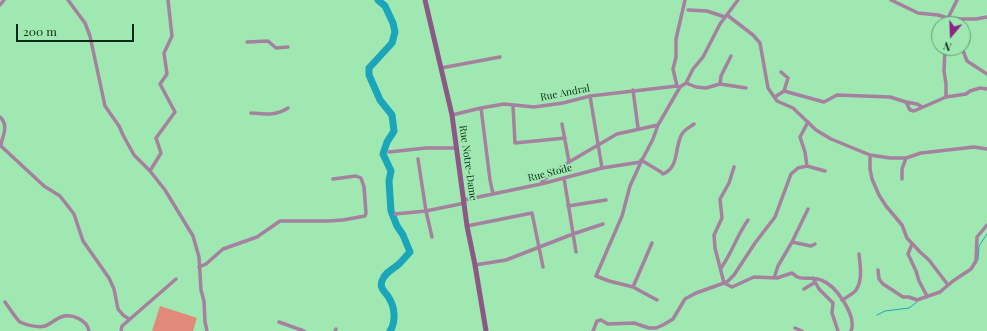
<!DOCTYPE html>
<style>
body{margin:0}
#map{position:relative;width:987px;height:331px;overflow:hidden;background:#9fe8b1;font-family:"Playfair Display",serif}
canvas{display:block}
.north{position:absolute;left:931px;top:16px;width:40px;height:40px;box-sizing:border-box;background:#9fe8b1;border:1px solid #649c73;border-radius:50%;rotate:199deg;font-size:11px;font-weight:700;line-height:16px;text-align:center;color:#0c2a16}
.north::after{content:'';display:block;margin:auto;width:14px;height:18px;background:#8d2184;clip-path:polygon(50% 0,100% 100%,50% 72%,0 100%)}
.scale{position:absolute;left:16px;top:24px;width:118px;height:18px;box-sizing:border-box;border:2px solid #0c2a16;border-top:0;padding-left:5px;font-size:12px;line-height:14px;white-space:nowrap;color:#0c2a16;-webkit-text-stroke:3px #9fe8b1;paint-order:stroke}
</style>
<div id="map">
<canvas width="987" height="331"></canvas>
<div class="north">N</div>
<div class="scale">200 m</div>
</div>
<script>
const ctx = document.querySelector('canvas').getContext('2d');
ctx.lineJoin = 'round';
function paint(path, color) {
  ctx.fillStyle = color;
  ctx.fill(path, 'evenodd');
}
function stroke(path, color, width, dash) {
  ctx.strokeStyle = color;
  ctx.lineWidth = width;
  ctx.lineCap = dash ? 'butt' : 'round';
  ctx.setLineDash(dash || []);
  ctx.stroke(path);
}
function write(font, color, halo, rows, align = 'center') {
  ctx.font = font + ' "Playfair Display",serif';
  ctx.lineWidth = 3.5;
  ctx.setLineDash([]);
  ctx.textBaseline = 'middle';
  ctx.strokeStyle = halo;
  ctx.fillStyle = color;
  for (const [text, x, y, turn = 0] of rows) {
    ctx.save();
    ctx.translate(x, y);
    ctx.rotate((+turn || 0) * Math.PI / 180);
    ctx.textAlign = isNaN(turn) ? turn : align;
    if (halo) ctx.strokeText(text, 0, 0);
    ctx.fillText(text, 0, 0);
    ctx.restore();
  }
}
const green = new Path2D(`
 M160,306l37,12 -4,13h-41z`);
const stream = new Path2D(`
 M978,260l1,-14 8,-12
 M877,315l8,-4 24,-3 8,-6`);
const river = new Path2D(`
 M378,0l7,6 8,17 2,9 -3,11 -23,25v7l11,25 12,15 2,16 -7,11 -4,12 8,17 -2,10 2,30 6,15 6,9 7,17c-4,4 -7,8 -11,12 -6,5 -15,9 -17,17 -3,8 4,11 7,17 6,9 7,24 1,33`);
const street = new Path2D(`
 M68,0l17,23 5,13 15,70 14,20 4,9 11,20 16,16 15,19 28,46 6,21 2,33 3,11 1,21 2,9
 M891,0l27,13 20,2 13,4h25l11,-2
 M0,5l4,-5
 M688,10l19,1 18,6
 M727,15l26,20 7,8 8,45 9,13 16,7 23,22 15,9 39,16 20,3h16l15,-5 53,-6 13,2
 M948,18l9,-18
 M951,19l5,5
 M946,24l1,-3 4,-2
 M247,42l21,-1 8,7 12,-1
 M945,48l-1,23 2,13v13
 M962,48l5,13 20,13
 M441,68l59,-11
 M781,72l7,6 -4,13
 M686,83l10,4 10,1 14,-4 26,4
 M720,84l1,-8 10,-20
 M677,86l-4,-17 3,-12v-18l9,-39
 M633,90l5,38
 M590,96l12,72
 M775,97l9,-6 40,11 13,-7 53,2 16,5 4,8 4,1 32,-14 20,-3 4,-3 10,-3 7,1
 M906,102l11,2 5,3
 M513,106l2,37 50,-5
 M481,108l9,72 3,14
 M251,113c14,1 25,3 37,-5
 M452,115l29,-7 23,-4 30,3 29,-4 27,-7 87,-10 3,1
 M0,117c9,8 3,18 1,27v2l43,40 16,10 14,18 9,27 26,37 5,11 4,20 5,6 6,4
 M562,124l7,38
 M389,152l37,-4h31
 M870,155v14l2,10 7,16 7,11 16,19 5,13 13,14 9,8 19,25
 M641,160l20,12 2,2c17,-7 11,-27 19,-40 2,-4 8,-7 12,-10
 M807,166l-2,-14 -5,-15 8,-15
 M734,167l-5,16 -9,16 2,19 -8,17 1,13 9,35 8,4 22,-10 23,1 15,-5c10,10 18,2 29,7 15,5 36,36 30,51
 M150,171l11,-18 -5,-15 19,-26 -15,-28 7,-10 -3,-21 8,-17 -4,-36
 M564,178l12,74
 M902,179v-10l4,-11
 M541,184l2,-4 26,-18 48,-28 41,-9
 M464,200l77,-16 61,-16 39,-6
 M568,206l38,-6
 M395,214l31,-3 -8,-52
 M467,226l65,-13 11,54
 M432,237l-6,-26 39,-8
 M792,242l19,4 4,-2
 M912,244l-4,10 8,17 3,10 8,15
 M475,265l31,-5 67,-26 30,-10
 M199,267l7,-3 17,-15 34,-12 23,-16h48l15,-1 22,-4 1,-3 -2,-26 -3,-9 -5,-2 -23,3
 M721,268c11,-15 16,-33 27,-48
 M878,270l1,9 4,5 20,13h6l8,3 23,-8 13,-11 18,-12 5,-8 1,-24 10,-12
 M774,278l4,-12 14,-24 16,-33
 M813,278l6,11 14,14 -1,10 6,18
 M633,287l19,-44
 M804,289l10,-6
 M657,300l-24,-13 -24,-6 -13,-5 26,-60 8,-30 11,-24 12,-23 5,-14 22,-38 6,-4 7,-14 10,-12 17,-33 18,-24
 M842,300c5,-3 11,-6 14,-10 7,-10 4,-25 3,-36
 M5,302c3,4 11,17 15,20 6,3 18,6 25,4 6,-2 10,-7 16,-9 11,-4 26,3 28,14
 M279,322l25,9
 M795,328l7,3
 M121,331l1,-5 54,-47
 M335,331l1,-2
 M593,331l4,-10 4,-1 7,4 26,-1 15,5h7l7,-3 10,-6 12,-20 11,-6 28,-10 4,-2 6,-6 21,-32 20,-26 16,-43 7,-6 9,-2 18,5`);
const secondary = new Path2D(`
 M425,0l27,115 15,111 8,39 11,66`);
const streetNames = [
 ["Rue Andral",565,93,-11],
 ["Rue Notre-Dame",468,163,82],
 ["Rue Stode",550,173,-14]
];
paint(green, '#e18a79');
stroke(stream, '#1ba5ba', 1);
stroke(river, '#1ba5ba', 7);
stroke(street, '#a5809f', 3.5);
stroke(secondary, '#8c5885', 5);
write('10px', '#0c2a16', '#9fe8b1', streetNames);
</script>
